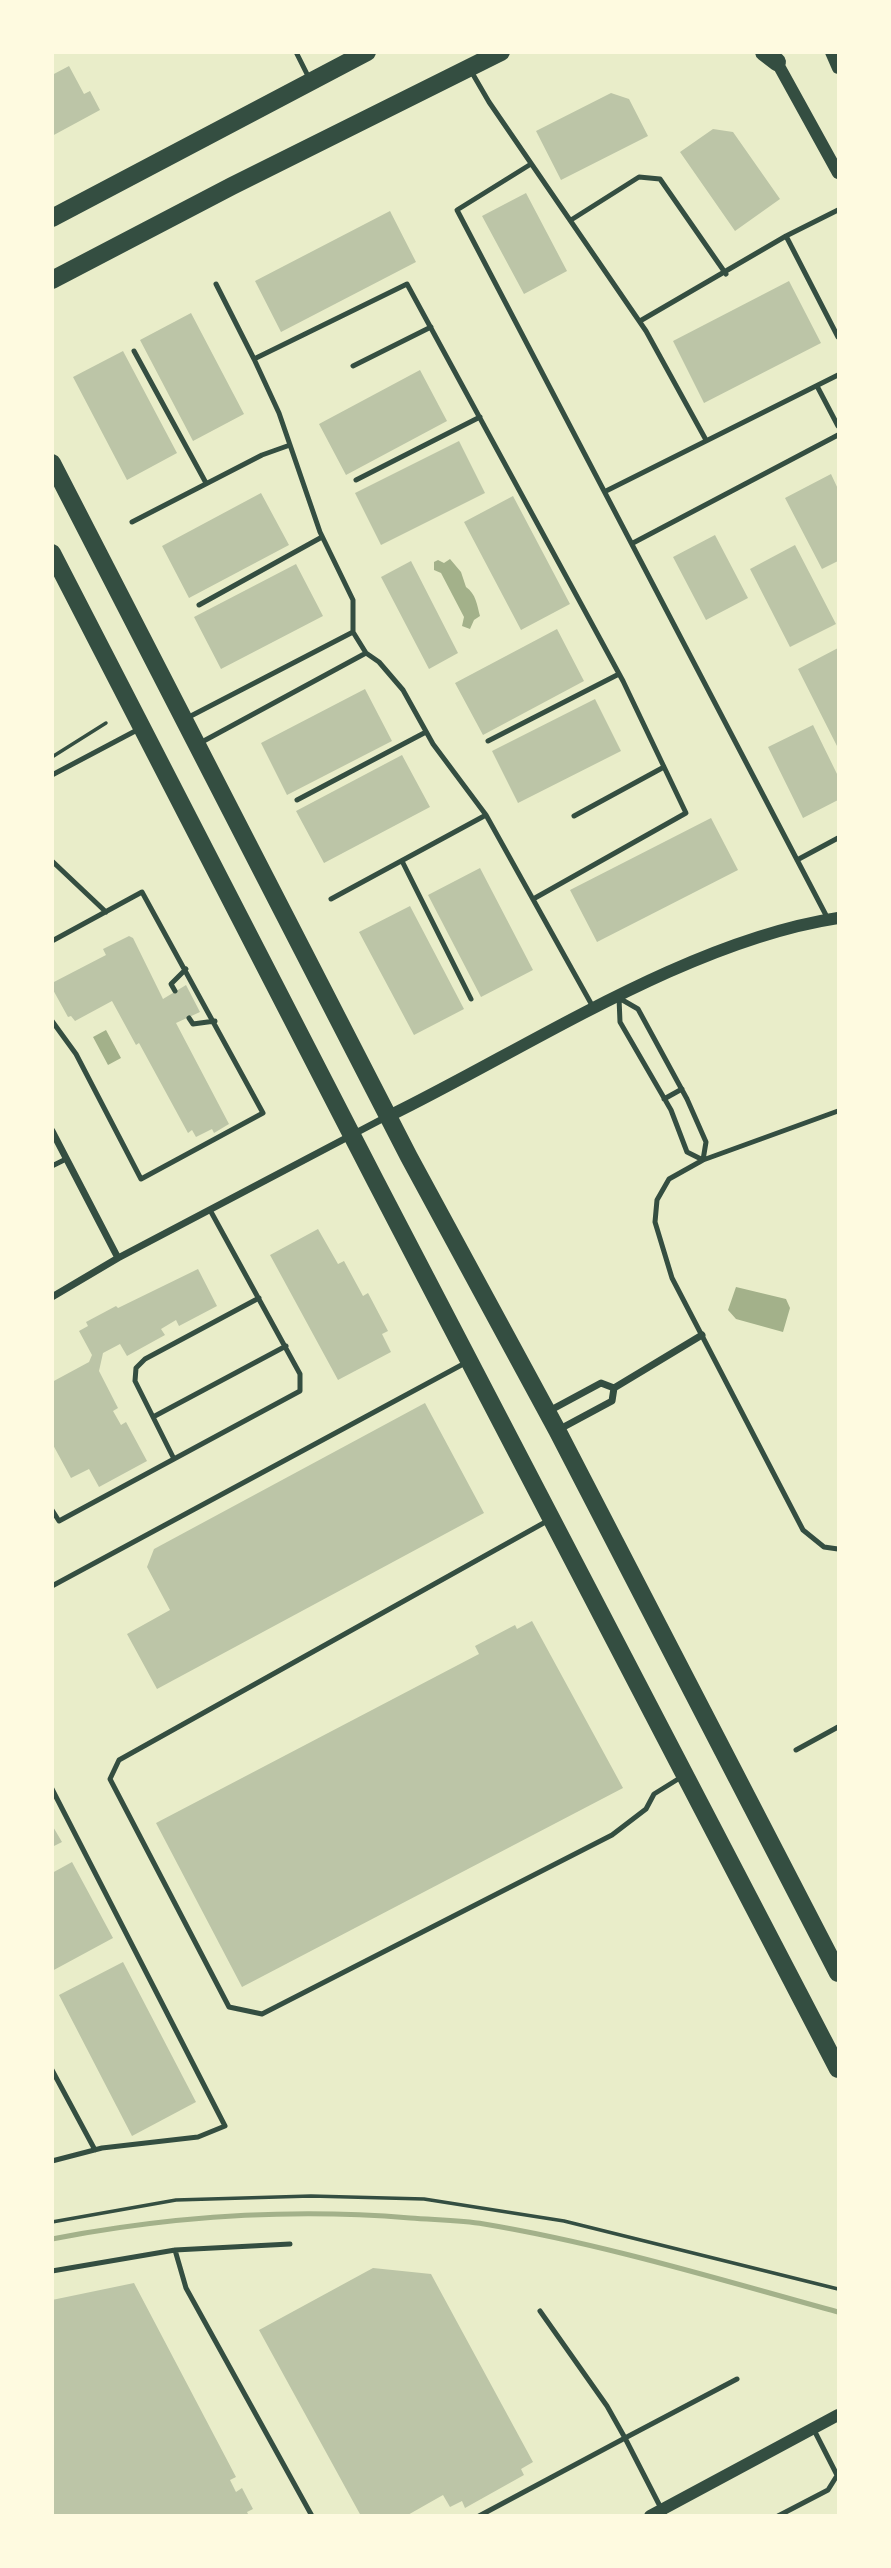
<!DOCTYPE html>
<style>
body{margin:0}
#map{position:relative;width:891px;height:2568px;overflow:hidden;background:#e9edc9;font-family:"Noto Sans",sans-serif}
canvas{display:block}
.frame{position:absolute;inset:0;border:54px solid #fefae0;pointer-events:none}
</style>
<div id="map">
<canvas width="891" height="2568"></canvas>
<div class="frame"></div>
</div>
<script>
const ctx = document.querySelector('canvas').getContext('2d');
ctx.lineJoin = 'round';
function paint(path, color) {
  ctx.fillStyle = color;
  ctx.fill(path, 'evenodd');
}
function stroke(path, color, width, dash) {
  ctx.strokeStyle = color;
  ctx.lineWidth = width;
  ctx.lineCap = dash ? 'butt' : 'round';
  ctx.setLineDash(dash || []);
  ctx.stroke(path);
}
const water = new Path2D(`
 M450,559l11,13 5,15c10,7 11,18 14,29l-6,4 -4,9 -8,-3 2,-9 -23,-44 -7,-3v-8l4,-2 6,3z
 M106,1030l15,28 -13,7 -15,-28z
 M736,1287l50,12 4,9 -7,24 -47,-13 -8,-9z`);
const stream = new Path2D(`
 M52,2239c119,-23 237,-31 358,-21 25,2 50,2 74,6 120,20 237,56 354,88`);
const building = new Path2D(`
 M69,66l15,28 6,-3 10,19 -48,26v-61z
 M611,93l18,6 19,37 -87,44 -25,-49z
 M713,129l20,3 47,67 -45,32 -55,-79z
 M526,193l41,78 -43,23 -42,-78z
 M390,211l26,51 -135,70 -26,-51z
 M789,281l32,62 -117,60 -31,-62z
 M191,313l53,101 -51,27 -53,-101z
 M123,351l54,102 -50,27 -54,-103z
 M420,370l27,51 -101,54 -27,-51z
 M459,441l26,52 -104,52 -26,-52z
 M831,474l7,15v72l-16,8 -37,-71z
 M261,493l28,52 -100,53 -27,-52z
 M513,496l57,108 -49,26 -57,-108z
 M715,535l33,63 -42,22 -33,-63z
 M795,545l41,79 -46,23 -40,-78z
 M411,561l47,92 -29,16 -48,-92z
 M296,564l27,52 -102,53 -27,-52z
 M557,629l27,52 -101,54 -28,-52z
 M838,648v100l-40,-79z
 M365,689l27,52 -105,54 -26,-52z
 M595,699l26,52 -103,52 -26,-52z
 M813,725l25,51v24l-35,18 -35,-71z
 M402,755l28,52 -106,56 -28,-52z
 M711,818l27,52 -141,72 -27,-52z
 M480,868l53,102 -52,27 -53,-102z
 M410,906l54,103 -50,26 -55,-103z
 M129,936l4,2 30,61 23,-14 14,27 -24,11 53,101 -15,9 -2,-4 -16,8 -4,-7 -4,3 -49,-90 -3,2 -24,-44 -37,20 -4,-5 -3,1 -16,-29v-5l54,-28 -3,-6z
 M318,1229l20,35 6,-3 19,35 5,-3 20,38 -6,3 9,18 -53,28 -68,-125z
 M198,1269l19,37 -38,20 -3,-6 -15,9 4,6 -38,21 -7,-12 -17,9 -4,18 19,37 -5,3 8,14 5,-3 21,39 -48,26 -10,-18 -18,9 -19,-35v-61l37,-20 3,-7 -13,-24 9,-5 -2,-4 30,-16 2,2z
 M425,1403l59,110 -327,176 -30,-55 43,-24 -23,-43 7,-18z
 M532,1621l91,167 -381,199 -86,-164 323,-169 -4,-8 40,-21 2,4z
 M52,1825l10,17 -10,5z
 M72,1862l41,76 -61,33v-98z
 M123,1962l73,140 -64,34 -73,-141z
 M373,2268l58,6 102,188 -12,7 3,6 -59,33 -3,-7 -12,6 -7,-12 -37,21h-45l-102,-186z
 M134,2283l102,194 -6,3 6,12 6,-4 11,21 -6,3 2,4h-197v-216z`);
const path = new Path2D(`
 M52,757l54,-34
 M52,2222l124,-22 135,-4 113,3 140,22 274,68`);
const service = new Path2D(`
 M296,52l13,26
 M471,71l18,31 157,229 60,109
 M531,164l-74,46 371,709
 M571,220l68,-43 21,2 66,95
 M786,236l52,101
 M216,284l38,75
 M640,321l146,-85 52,-26
 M134,351l72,132
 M353,366l78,-39
 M817,386l21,40
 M356,480l124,-63
 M606,491l232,-116
 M132,522l130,-67 28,-10
 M633,543l205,-108
 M199,605l123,-68
 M185,719l168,-87
 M488,741l131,-67
 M200,743l166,-90
 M52,775l87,-46
 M297,800l129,-68
 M574,816l90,-49
 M797,860l41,-22
 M52,861l54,51
 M402,861l69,138
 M535,898l151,-85 -63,-132 -216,-397 -153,75 25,54 41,119 33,68v32l13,21 13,9 24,28 30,54 53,71 107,192
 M331,899l155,-84
 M52,941l90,-49 121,221 -122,66 -65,-125 -24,-33
 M175,991l-4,-7 15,-15
 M619,998l19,11 49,90 19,43 -3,18 -16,-8 -16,-42 -51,-88z
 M189,1018l4,6 22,-3
 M664,1099l18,-10
 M838,1111l-135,49 -34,19 -12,21 -2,22 17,56 131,252 21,17 14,2
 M52,1166l14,-7
 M153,1417l133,-71
 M174,1459l-39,-78 1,-13 9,-9 114,-61
 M52,1510l7,11 241,-130v-17l-90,-164
 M549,1520l-430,240 -9,19 119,228 33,7 350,-179 34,-26 8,-15 29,-18
 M52,1586l415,-224
 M796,1750l42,-23
 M52,1789l173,337 -27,11 -96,11 -50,13
 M52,2070l43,80
 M175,2250l11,38 126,228
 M52,2271l123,-21 115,-6
 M814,2430l24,47
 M479,2516l146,-78 -18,-32 -67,-95
 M665,2516l-40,-78 112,-59
 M778,2516l50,-26 10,-16`);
const minor = new Path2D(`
 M52,1131l66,127
 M52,1297l66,-39 270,-142
 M549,1411l52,-28 13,5
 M558,1430l54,-29 2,-13 88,-53`);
const tertiary = new Path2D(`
 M831,52l7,16
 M774,57l64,116
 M389,1116c137,-67 298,-175 449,-198
 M650,2516l188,-101`);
const primary = new Path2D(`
 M764,52l13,10
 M52,218l315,-166
 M52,280l180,-94 269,-134
 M52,463l357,694 148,273 281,543
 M52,553l324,629 462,887`);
paint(water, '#a3b18a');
stroke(stream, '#a3b18a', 5);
paint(building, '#bcc5a7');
stroke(path, '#344e41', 3.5);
stroke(service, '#344e41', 5);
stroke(minor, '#344e41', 7);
stroke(tertiary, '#344e41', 12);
stroke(primary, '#344e41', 18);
</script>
